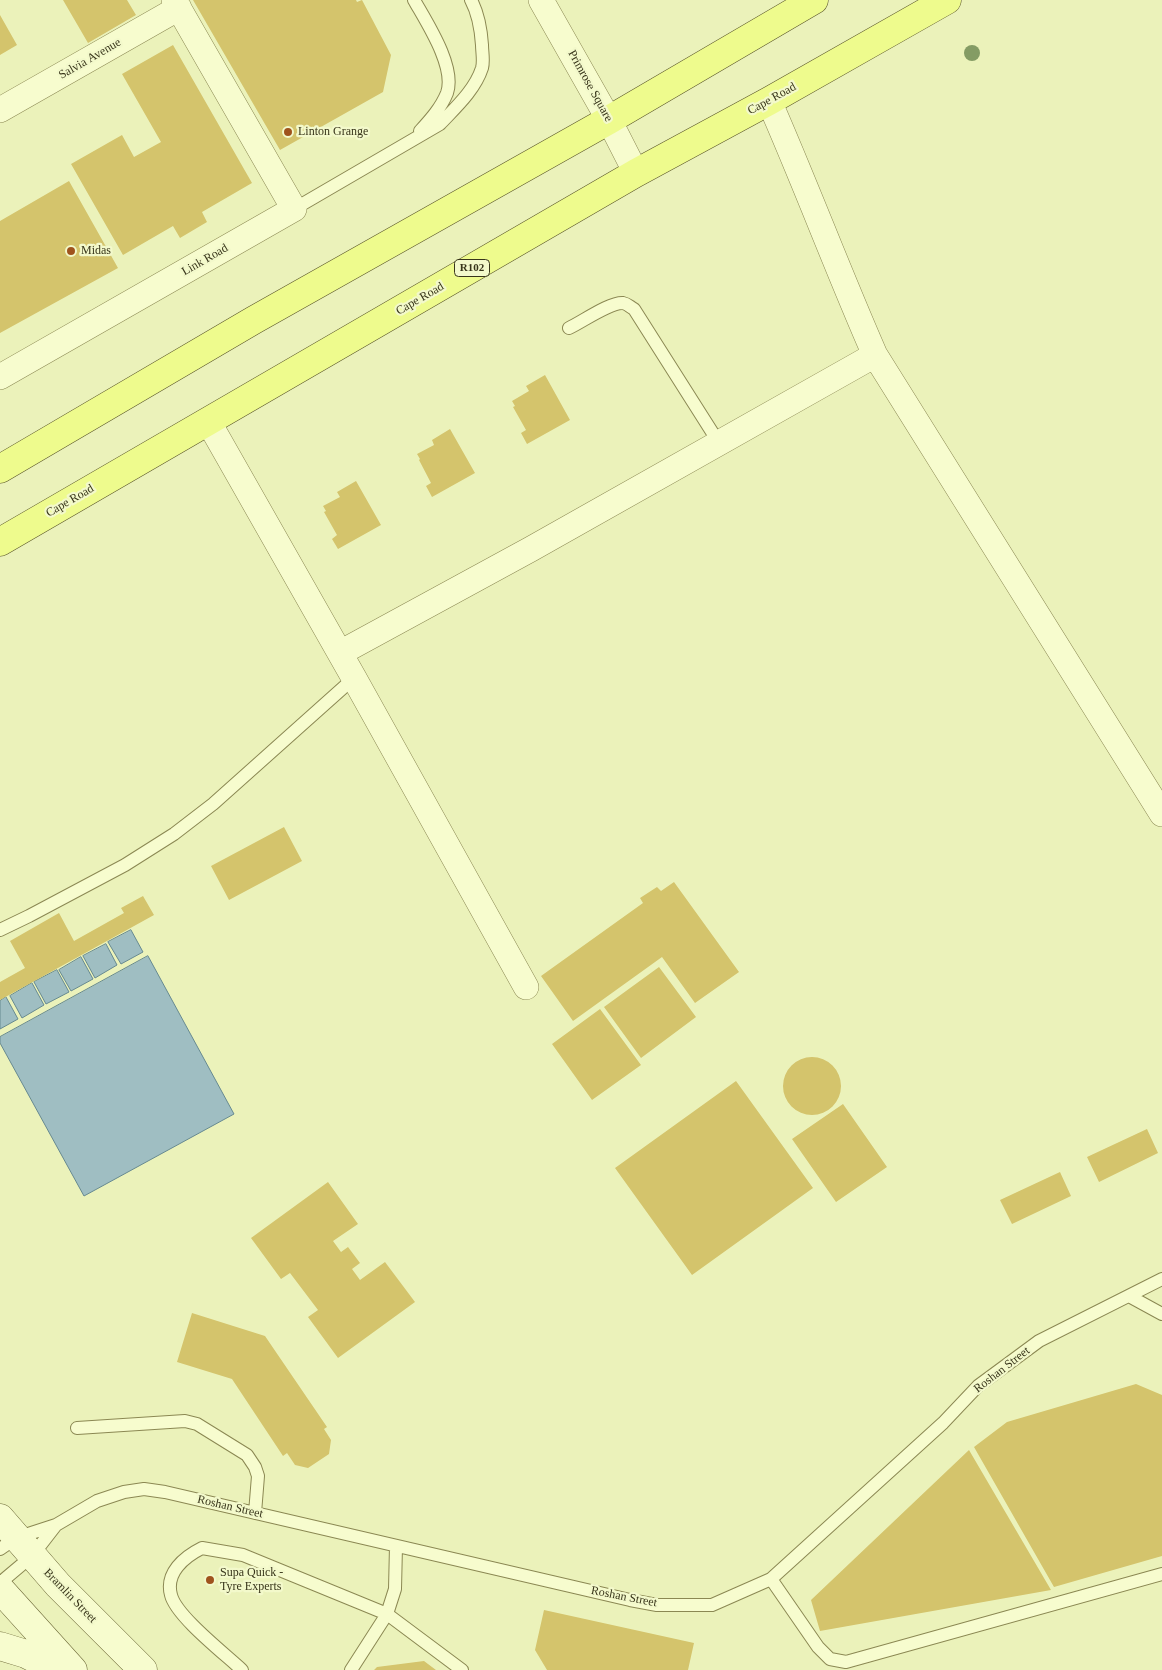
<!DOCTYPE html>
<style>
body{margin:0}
canvas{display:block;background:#ebf2ba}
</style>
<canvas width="1162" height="1670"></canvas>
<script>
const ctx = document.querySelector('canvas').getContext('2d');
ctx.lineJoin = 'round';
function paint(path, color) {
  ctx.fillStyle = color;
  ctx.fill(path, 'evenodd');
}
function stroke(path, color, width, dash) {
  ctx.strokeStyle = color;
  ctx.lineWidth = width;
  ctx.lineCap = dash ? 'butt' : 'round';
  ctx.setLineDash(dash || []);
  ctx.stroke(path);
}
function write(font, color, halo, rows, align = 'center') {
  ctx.font = font + ' "Times New Roman",serif';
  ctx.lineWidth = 4.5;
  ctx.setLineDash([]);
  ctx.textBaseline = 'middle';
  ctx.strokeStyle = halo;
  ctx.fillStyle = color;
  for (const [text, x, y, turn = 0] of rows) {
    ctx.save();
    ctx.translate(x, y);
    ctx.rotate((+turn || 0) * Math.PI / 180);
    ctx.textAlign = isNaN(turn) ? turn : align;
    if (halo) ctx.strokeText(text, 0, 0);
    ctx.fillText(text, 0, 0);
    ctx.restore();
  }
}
const water = new Path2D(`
 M131,930l12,22 -22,12 -13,-22z
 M106,944l11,21 -22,13 -12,-22z
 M148,956l86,158 -150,82 -84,-153v-6z
 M81,957l12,22 -22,12 -12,-21z
 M57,970l12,22 -23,12 -12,-22z
 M32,983l12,22 -22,13 -12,-22z
 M6,997l12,22 -18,10v-28z`);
const building = new Path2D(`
 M63,0h64l9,15 -48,28z
 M193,0h163l1,2 5,-2 29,55 -8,37 -103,58z
 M0,15l17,30 -17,10z
 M173,45l79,138 -50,29 5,10 -27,16 -7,-12 -50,29 -52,-91 51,-29 12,22 27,-15 -39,-68z
 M69,181l49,87 -118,65v-112z
 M545,375l25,45 -43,24 -6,-11 5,-3 -13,-23 2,-1 -3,-5 17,-10 -3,-5z
 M450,429l25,44 -43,24 -6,-11 5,-3 -12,-23 1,-1 -3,-5 17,-9 -2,-5z
 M356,481l25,44 -43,24 -6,-10 5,-4 -13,-23 2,-1 -3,-5 17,-9 -3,-5z
 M284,827l18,34 -73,39 -18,-34z
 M674,882l65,90 -44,31 -33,-46 -89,64 -32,-45 102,-73 -3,-5 17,-11 4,4z
 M143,896l11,19 -154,85v-18l25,-14 -15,-27 49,-28 15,28 50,-28 -3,-5z
 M659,967l37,50 -55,41 -37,-51z
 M600,1009l41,56 -49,35 -40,-56z
 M783 1086a29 29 0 1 1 58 0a29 29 0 1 1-58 0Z
 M736,1081l77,107 -121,87 -77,-107z
 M843,1104l44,63 -51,35 -44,-63z
 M1147,1129l11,24 -59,29 -12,-25z
 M1060,1172l11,24 -59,28 -12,-24z
 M328,1182l30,42 -25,17 8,11 7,-5 12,16 -8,6 8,11 25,-18 30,40 -77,56 -30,-41 10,-7 -28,-37 -9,6 -30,-41z
 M192,1313l73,23 62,91 -3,2 7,11 -2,14 -21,14 -13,-3 -8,-12 -4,3 -51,-77 -55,-17z
 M1136,1384l26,11v161l-108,31 -80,-140 33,-25z
 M969,1450l82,140 -231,41 -9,-31z
 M544,1610l150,33 -6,27h-141l-12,-20z
 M424,1661l12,9h-62l3,-3z`);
const service = new Path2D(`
 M414,0c13,23 42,67 33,93 -6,15 -17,27 -27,38
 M294,209l146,-85c15,-16 35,-34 42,-56 2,-7 0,-16 0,-23 -1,-15 -4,-32 -11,-45
 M569,328c13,-6 41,-26 54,-25 5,1 7,4 11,6l85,134
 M0,930l29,-14 96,-51 49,-31 39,-30 141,-126
 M1129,1296l33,18
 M77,1428l108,-7 12,3 50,31 8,12 3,9 -3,37
 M0,1549l16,-11 40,-13 41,-24 27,-9 20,-3 21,3 465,108 27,5h55l59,-26 172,-156 35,-37 61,-45 123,-62
 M771,1579l47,68 12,12 16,3 316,-88
 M0,1583l32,-27 24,-31
 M242,1670c-17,-16 -66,-54 -71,-75 -6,-22 13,-38 31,-47l41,7 144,59 75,56
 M351,1670l36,-56 8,-25 1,-43`);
const minor = new Path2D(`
 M541,0l68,120 27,53
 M769,101c37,84 69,170 106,254l287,459
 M0,110l179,-102
 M0,377l294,-168 -120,-209
 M208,421l146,257 172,309
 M340,653l191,-104 344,-194`);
const secondary = new Path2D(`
 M0,1518l58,67 85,85
 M0,1589l73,81
 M0,1646l26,8 31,16`);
const primary = new Path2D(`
 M0,469l254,-149 355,-200 205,-120
 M0,542l636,-369 133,-72 178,-101`);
const trees = [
 [972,53]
];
const markers = [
 [288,132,5,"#9f531d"],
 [71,251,5,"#9f531d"],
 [210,1580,5,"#9f531d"]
];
const shields = [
 [472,268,35]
];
const shieldNames = [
 ["R102",472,268]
];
const streetNames = [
 ["Salvia Avenue",90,59,-30],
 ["Primrose Square",590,86,61],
 ["Cape Road",772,99,-29],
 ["Link Road",205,260,-30],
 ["Cape Road",420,299,-30],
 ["Cape Road",70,501,-30],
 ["Roshan Street",1002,1370,-38],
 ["Roshan Street",230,1507,13],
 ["Bramlin Street",70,1596,46],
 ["Roshan Street",624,1597,11]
];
const poiNames = [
 ["Linton Grange",298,132],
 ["Midas",81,251],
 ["Supa Quick -",220,1573],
 ["Tyre Experts",220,1587]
];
paint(water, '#9fbec2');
stroke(water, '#668990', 1);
paint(building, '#d4c46c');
stroke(service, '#8b8853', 14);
stroke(minor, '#8b8853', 26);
stroke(secondary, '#6c6837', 29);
stroke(primary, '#575228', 29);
stroke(service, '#f7fcce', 12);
stroke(minor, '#f7fcce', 25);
stroke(secondary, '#f7fcce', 28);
stroke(primary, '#eefb8d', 28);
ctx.fillStyle = '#849c64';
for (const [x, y] of trees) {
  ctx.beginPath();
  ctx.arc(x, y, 8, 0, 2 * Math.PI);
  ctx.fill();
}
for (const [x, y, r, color] of markers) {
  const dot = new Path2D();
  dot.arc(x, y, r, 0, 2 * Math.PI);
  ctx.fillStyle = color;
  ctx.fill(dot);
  stroke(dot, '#f3f9cb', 2);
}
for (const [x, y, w] of shields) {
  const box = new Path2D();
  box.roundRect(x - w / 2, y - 8.5, w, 17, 4);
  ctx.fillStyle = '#f3f9cb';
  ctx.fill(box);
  stroke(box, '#38351a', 1);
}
write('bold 11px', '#38351a', null, shieldNames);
write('12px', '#38351a', '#f3f9cb', streetNames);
write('12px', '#38351a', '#f3f9cb', poiNames, 'left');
</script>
